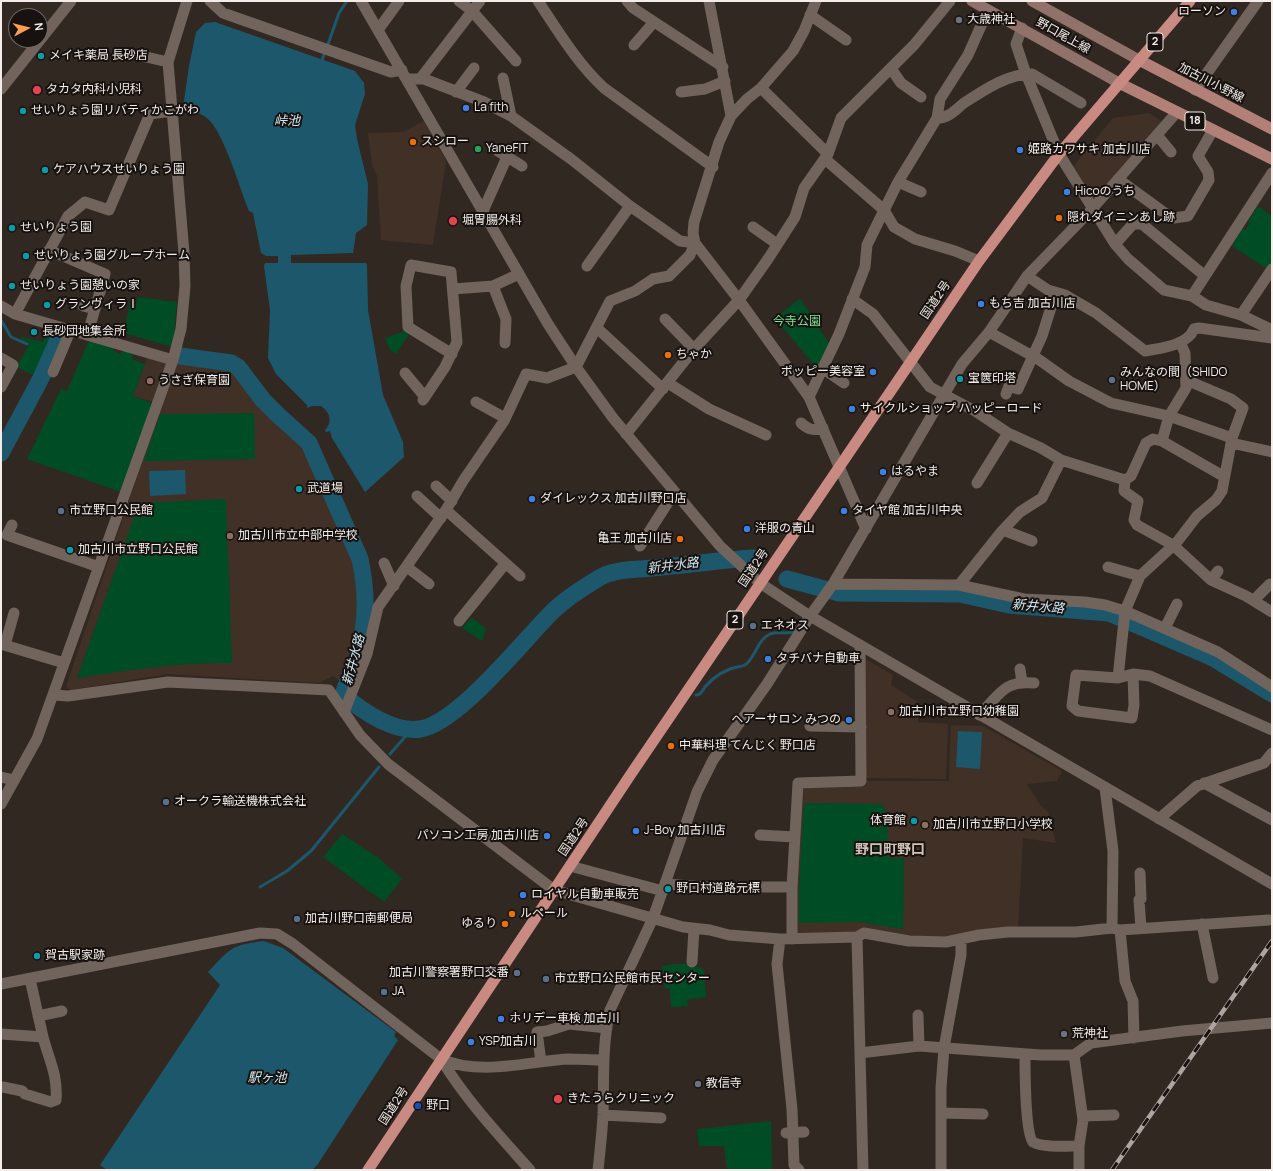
<!DOCTYPE html>
<meta charset="utf-8">
<style>
body{margin:0}
#map{position:relative;width:1273px;height:1171px;overflow:hidden;background:#322822;font-family:Manrope,sans-serif}
canvas{display:block}
.frame{position:absolute;inset:0;border:2px solid #f3ece8;pointer-events:none}
.north{position:absolute;left:8px;top:8px;width:40px;height:40px;box-sizing:border-box;background:#17120f;border:1px solid #6f6966;border-radius:50%;rotate:83deg;font-size:11px;font-weight:700;line-height:16px;text-align:center;color:#f3ece8}
.north::after{content:'';display:block;margin:auto;width:14px;height:18px;background:#fa9f4e;clip-path:polygon(50% 0,100% 100%,50% 72%,0 100%)}
</style>
<div id="map">
<canvas width="1273" height="1171"></canvas>
<div class="frame"></div>
<div class="north">N</div>
</div>
<script>
const ctx = document.querySelector('canvas').getContext('2d');
ctx.lineJoin = 'round';
function paint(path, color) {
  ctx.fillStyle = color;
  ctx.fill(path, 'evenodd');
}
function stroke(path, color, width, dash) {
  ctx.strokeStyle = color;
  ctx.lineWidth = width;
  ctx.lineCap = dash ? 'butt' : 'round';
  ctx.setLineDash(dash || []);
  ctx.stroke(path);
}
function write(font, color, halo, rows, align = 'center') {
  ctx.font = font + ' Manrope,"Noto Sans JP",sans-serif';
  ctx.lineWidth = 4;
  ctx.setLineDash([]);
  ctx.textBaseline = 'middle';
  ctx.strokeStyle = halo;
  ctx.fillStyle = color;
  for (const [text, x, y, turn = 0] of rows) {
    ctx.save();
    ctx.translate(x, y);
    ctx.rotate((+turn || 0) * Math.PI / 180);
    ctx.textAlign = isNaN(turn) ? turn : align;
    if (halo) ctx.strokeText(text, 0, 0);
    ctx.fillText(text, 0, 0);
    ctx.restore();
  }
}
const built = new Path2D(`
 M1149,113l14,9 -72,81 -20,-34 42,-51z
 M424,121l22,40 -13,84 -52,-5 -4,-64 -5,-11 -4,-32 35,-1z
 M148,356l14,5 5,4 -14,37 -20,-6z
 M177,360l54,9 31,39 44,40 28,66 21,45 7,34 -8,61 -13,28 -8,-6 -14,7 -152,-9 -84,14 -13,2 -4,-4z
 M864,658l29,17 -2,10 27,17v20l30,2 -2,55 -80,-1z
 M951,725l32,1 79,45 -5,10 -30,3 14,22 7,6 8,31 -33,-5 -5,91 -68,9 -98,-4 -55,1 -2,-46 5,-100 5,-3 62,-2 -1,-3h83z`);
const green = new Path2D(`
 M1258,206l14,10v46l-5,7 -35,-23 10,-17 3,1 5,-7 -2,-1z
 M138,297l39,5 -4,45 -49,-14 6,-31 6,2z
 M800,298l30,47 -11,26 -44,-53z
 M48,327l9,3 -22,46 -18,-9 13,-24 -9,-3v-3l22,5z
 M405,331l4,3 -13,20 -6,-4 -5,-12z
 M89,340l23,6 2,5 6,3 5,-4 9,3 -2,6 13,5 -12,32 19,7 -31,89 -94,-33 34,-70 6,2z
 M254,413l1,46 -111,2 16,-47z
 M226,499l6,164c-52,-1 -103,7 -155,15l62,-175z
 M472,617l14,12 -4,12 -20,-13z
 M804,803l79,1 1,5 4,3v46h16l-1,71 -45,-7 -59,1v-35z
 M342,834l38,25 22,20 -18,23 -61,-45z
 M674,964h13l17,5 2,28 -19,3 1,6 -17,1 -1,-19 -5,1 -3,-23z
 M771,1121l1,49h-45l-3,-24h-25l-2,-17z`);
const water = new Path2D(`
 M215,22l140,49 9,12 1,11 -10,31 2,14 11,45 -1,41 -11,8 -3,20 -62,2v8h75l1,2 1,45 15,85 20,47 1,15 -39,35 -33,-54 -2,-7 -4,1 -1,-2c8,-8 5,-18 -4,-24h-9l-5,2v-3l-31,-31 -8,-16 2,-48 -6,-44 1,-3h13v-7h-12l-5,-3 -8,-40 -4,-2c-9,-22 -24,-74 -39,-90 -7,-8 -18,-10 -27,-13l6,-42 7,-34 9,-9z
 M185,470l1,24 -36,2 -1,-25z
 M958,731l24,1 -2,37 -24,-2z
 M264,941l19,7 113,84 -2,4 4,4 -80,124 -6,6h-205l-7,-5 120,-180 -12,-13c22,-23 22,-27 56,-31z`);
const stream = new Path2D(`
 M327,47l12,-34 8,-12
 M322,60l3,-8
 M1,320l10,17 16,7
 M696,695l4,-1c7,-11 17,-20 30,-25 5,-2 11,-2 15,-4 11,-8 12,-25 25,-31 9,-3 19,1 27,-3
 M390,754l21,-24
 M260,887l27,-16 24,-20 68,-84`);
const river = new Path2D(`
 M180,356l51,7 7,4 25,33 14,14 32,29 51,116c7,32 7,67 -3,98 -4,12 -9,23 -13,35l1,4c18,16 50,37 75,33 39,-6 105,-91 134,-119 13,-12 30,-23 45,-32 15,-9 36,-8 53,-10 34,-3 68,-8 102,-10
 M41,378l20,-45
 M1,453l39,-73
 M787,579l52,14 121,1 49,11 100,8 104,45 59,36`);
const minor = new Path2D(`
 M210,1l13,12 168,59 11,-2
 M459,1l13,10 44,50
 M538,1c20,30 39,62 66,87l109,79
 M627,1l6,7 90,59
 M709,1l22,115
 M816,1l-12,30 -11,20 -32,37 -14,11 -16,17 -12,26 -25,80 -1,11 2,10 44,57 70,97 57,132
 M810,15l36,25
 M1022,28l-6,16 10,30 33,80 56,90 13,15 36,31 28,6 14,9 35,10 31,15
 M378,30l21,-29
 M634,45l20,-23
 M133,54l35,8
 M892,70l9,13 20,14
 M503,78l8,38
 M420,79l60,-78
 M761,88l67,66
 M1195,90l63,-89
 M456,92l18,-24
 M681,92l24,-3 20,-8
 M937,118c12,0 18,-8 27,-15 20,-13 43,-29 68,-29l49,29
 M1157,135l14,17
 M498,151l24,15
 M825,159l59,51 10,17 21,12 40,12 24,10
 M1118,179l48,35 8,4 14,-2 21,-36 -1,-8 -10,-16 15,-26
 M898,182l23,10
 M483,211l24,-54
 M753,227l24,17
 M1115,244l18,-20h9l63,52
 M49,250l56,24 -15,52
 M587,266l43,-60
 M1027,276l21,14 17,5 31,18 49,38c15,-3 42,-5 49,-22l5,-1 73,10
 M493,286l13,33 -1,24
 M453,289l40,-3 26,-12
 M1192,296l80,-123
 M852,299l21,15 57,73 45,24 33,22 33,15 20,12
 M1,306l14,8 158,46
 M83,306l12,3
 M15,314l53,-98 17,-14 24,8 41,-96 22,-3
 M1241,315l31,-46
 M665,319l29,30
 M597,328l66,61
 M989,332l49,27 31,22 42,22 58,13 63,22
 M1,358l12,7 -12,22
 M822,368l22,15
 M53,372l18,-43
 M405,373l20,24
 M668,383l41,26 57,26
 M1006,394l3,-8 9,3 24,-53 12,-38 4,-4
 M809,397l30,-63 26,-67 2,-22 31,-63 39,-64 3,-19 28,-44 20,-45
 M423,400l22,-33 12,-25 -6,-70 -40,-7 -5,21 2,41 44,27
 M476,402l29,16
 M801,423c8,7 13,8 22,5
 M626,434l68,-85 45,-49 29,-41 27,-42 9,-29 24,-34 13,-36 73,-73 36,-44
 M1162,441l61,35
 M1231,443l41,9
 M1125,480l-1,11 14,10 -4,19 3,5 36,20 38,35 35,16 26,16
 M977,483l31,-50
 M436,486l16,15
 M417,496l24,22
 M446,510l74,66
 M12,525l-5,10 92,32
 M1003,530l29,11
 M640,546l34,-53
 M384,563l10,23
 M407,567l22,17
 M1108,567l32,9
 M1211,580l7,-9
 M833,584l126,1 65,14 61,3 20,3 20,6 93,41 54,35
 M959,585l43,-54 18,-19 22,-14 19,-38 64,20 6,-4 15,-33 7,-4 9,2 7,-25 17,-28 -1,-35 -5,-11
 M1254,600l16,-16
 M459,621l46,-57
 M1165,628l12,-24
 M1,644l63,19
 M5,645l9,-32
 M1020,669l2,13
 M1133,674l1,31 -2,13 -54,-7 -6,-5 4,-31 42,3 15,-4 17,2 122,54
 M1118,678l7,-67 15,-35 37,-34 20,-26 19,-16 6,-9 10,-53 11,-30 -12,-9 -40,-17h-4
 M344,712l23,-58 11,-47 68,-97 17,-29 41,-60 22,-47 21,4 29,-11 34,-66 25,-10 18,-12 16,-3 21,-21 5,-12 -15,-2 -50,-35 -59,-47 -60,-43 -27,-14 -60,-23h-17
 M979,715c21,-20 24,-35 55,-32
 M810,726l51,1
 M1,777l13,3
 M1204,783l68,37
 M1105,788l8,63 -1,77
 M1,804l36,-65 136,-379 8,-31 4,-43 -1,-33 -16,-191 19,-61
 M1159,819l38,-33 67,-23 8,-10
 M760,835l34,2
 M570,866l93,25
 M1140,873l1,26 -2,1 2,28
 M666,884l37,3h89
 M554,890l129,37 27,3 19,5 51,4 77,-2 7,-4 45,8 37,1 33,-7 29,-3h68l36,-4 8,2 149,-10
 M1202,924l11,54
 M1120,930l5,51 8,20 1,37
 M857,937l6,233
 M780,939l-3,25 15,145 2,56 5,5
 M792,939v-52l6,-104 63,-2 -1,-136
 M692,962l2,-33
 M1,984l259,-51 17,1 16,10 148,115c38,17 86,3 126,0 12,0 25,1 37,1
 M918,1015l1,31
 M38,1016l24,-5
 M1,1034l42,3 -13,-58
 M860,1053l59,-7 122,9h33l17,-12 91,-12 90,-8
 M1025,1054c0,13 0,83 8,88 9,6 36,4 46,4
 M1074,1055l9,65 -4,26v24
 M441,1059c25,41 57,75 89,111
 M541,1062l-4,-30 10,-1 22,-7 38,4
 M3,1087l19,4 3,3 26,8 5,-2c2,-25 -7,-40 -13,-63
 M941,1113l42,1
 M603,1115l58,3
 M1083,1116l31,-1
 M786,1133l18,-1
 M598,1170c2,-18 4,-37 5,-55 1,-35 -1,-71 7,-105l43,-92 44,-126 16,-32 54,-76 43,-68 23,-32 129,-220 27,-32 38,-56 65,-67 85,-97
 M941,1170v-82l3,-40 17,-93v-15`);
const tertiary = new Path2D(`
 M361,1l187,323 28,43 37,51 107,128 40,37 50,33 462,268
 M40,40l31,-39
 M1,89l39,-49
 M54,695l14,1 100,-14 161,8 31,45 28,29 166,126`);
const secondary = new Path2D(`
 M972,1l147,82
 M1032,1l107,59`);
const primary = new Path2D(`
 M1139,60l133,69
 M1119,83l153,76`);
const trunk = new Path2D(`
 M368,1170l263,-396 348,-513 80,-107 131,-153`);
const rail = new Path2D(`
 M1112,1170l160,-229`);
const markers = [
 [1234,12,4,"#3f7fe0"],
 [959,20,4,"#6b7280"],
 [41,56,4,"#0f9aa8"],
 [37,90,5,"#e0444e"],
 [466,108,4,"#3f7fe0"],
 [23,111,4,"#0f9aa8"],
 [413,142,4,"#e8710a"],
 [478,149,4,"#2e9e5b"],
 [1020,150,4,"#3f7fe0"],
 [45,170,4,"#0f9aa8"],
 [1067,192,4,"#3f7fe0"],
 [1059,218,4,"#e8710a"],
 [453,221,5,"#e0444e"],
 [12,228,4,"#0f9aa8"],
 [26,256,4,"#0f9aa8"],
 [12,286,4,"#0f9aa8"],
 [981,304,4,"#3f7fe0"],
 [47,305,4,"#0f9aa8"],
 [34,332,4,"#0f9aa8"],
 [668,355,4,"#e8710a"],
 [873,372,4,"#3f7fe0"],
 [960,379,4,"#0f9aa8"],
 [1112,380,4,"#5c6f8a"],
 [150,381,4,"#8d6e63"],
 [852,409,4,"#3f7fe0"],
 [883,472,4,"#3f7fe0"],
 [299,489,4,"#0f9aa8"],
 [532,499,4,"#3f7fe0"],
 [61,511,4,"#5c6f8a"],
 [844,511,4,"#3f7fe0"],
 [747,529,4,"#3f7fe0"],
 [230,536,4,"#8d6e63"],
 [680,539,4,"#e8710a"],
 [70,550,4,"#0f9aa8"],
 [753,626,4,"#5c6f8a"],
 [768,659,4,"#3f7fe0"],
 [891,712,4,"#8d6e63"],
 [849,720,4,"#3f7fe0"],
 [671,746,4,"#e8710a"],
 [166,802,4,"#5c6f8a"],
 [914,821,4,"#0f9aa8"],
 [925,825,4,"#8d6e63"],
 [636,831,4,"#3f7fe0"],
 [547,836,4,"#3f7fe0"],
 [668,889,4,"#0f9aa8"],
 [523,895,4,"#3f7fe0"],
 [512,914,4,"#e8710a"],
 [297,919,4,"#5c6f8a"],
 [505,924,4,"#e8710a"],
 [37,956,4,"#0f9aa8"],
 [517,973,4,"#5c6f8a"],
 [546,979,4,"#5c6f8a"],
 [384,992,4,"#5c6f8a"],
 [501,1019,4,"#3f7fe0"],
 [1064,1034,4,"#6b7280"],
 [471,1042,4,"#3f7fe0"],
 [698,1084,4,"#6b7280"],
 [558,1099,5,"#e0444e"],
 [418,1106,4,"#1a4fb4"]
];
const shields = [
 [1155,42,16],
 [1195,121,20],
 [735,620,16]
];
const shieldNames = [
 ["2",1155,42],
 ["18",1195,121],
 ["2",735,620]
];
const poiNames = [
 ["ローソン",1226,12,"right"],
 ["大歳神社",967,20],
 ["メイキ薬局 長砂店",49,56],
 ["タカタ内科小児科",46,90],
 ["La fith",474,108],
 ["せいりょう園リバティかこがわ",31,111],
 ["スシロー",421,142],
 ["YaneFIT",486,149],
 ["姫路カワサキ 加古川店",1028,150],
 ["ケアハウスせいりょう園",53,170],
 ["Hicoのうち",1075,192],
 ["隠れダイニンあし跡",1067,218],
 ["堀胃腸外科",462,221],
 ["せいりょう園",20,228],
 ["せいりょう園グループホーム",34,256],
 ["せいりょう園憩いの家",20,286],
 ["もち吉 加古川店",989,304],
 ["グランヴィラⅠ",55,305],
 ["長砂団地集会所",42,332],
 ["ちゃか",676,355],
 ["ポッピー美容室",865,372,"right"],
 ["みんなの間（SHIDO",1120,373],
 ["HOME）",1120,387],
 ["宝篋印塔",968,379],
 ["うさぎ保育園",158,381],
 ["サイクルショップ ハッピーロード",860,409],
 ["はるやま",891,472],
 ["武道場",307,489],
 ["ダイレックス 加古川野口店",540,499],
 ["市立野口公民館",69,511],
 ["タイヤ館 加古川中央",852,511],
 ["洋服の青山",755,529],
 ["加古川市立中部中学校",238,536],
 ["亀王 加古川店",672,539,"right"],
 ["加古川市立野口公民館",78,550],
 ["エネオス",761,626],
 ["タチバナ自動車",776,659],
 ["加古川市立野口幼稚園",899,712],
 ["ヘアーサロン みつの",841,720,"right"],
 ["中華料理 てんじく 野口店",679,746],
 ["オークラ輸送機株式会社",174,802],
 ["体育館",906,821,"right"],
 ["加古川市立野口小学校",933,825],
 ["J-Boy 加古川店",644,831],
 ["パソコン工房 加古川店",539,836,"right"],
 ["野口村道路元標",676,889],
 ["ロイヤル自動車販売",531,895],
 ["ルペール",520,914],
 ["加古川野口南郵便局",305,919],
 ["ゆるり",497,924,"right"],
 ["賀古駅家跡",45,956],
 ["加古川警察署野口交番",509,973,"right"],
 ["市立野口公民館市民センター",554,979],
 ["JA",392,992],
 ["ホリデー車検 加古川",509,1019],
 ["荒神社",1072,1034],
 ["YSP加古川",479,1042],
 ["教信寺",706,1084],
 ["きたうらクリニック",567,1099],
 ["野口",426,1106]
];
const streetNames = [
 ["野口尾上線",1063,36,29],
 ["加古川小野線",1211,83,27],
 ["国道2号",936,300,-56],
 ["国道2号",754,568,-56],
 ["国道2号",574,837,-56],
 ["国道2号",394,1106,-57]
];
const parkNames = [
 ["今寺公園",797,322]
];
const waterNames = [
 ["峠池",287,121],
 ["新井水路",673,566,-7],
 ["新井水路",1038,607,5],
 ["新井水路",354,660,-75],
 ["駅ヶ池",267,1078]
];
const quarterNames = [
 ["野口町野口",890,850]
];
paint(built, '#403026');
paint(green, '#004c24');
paint(water, '#1d576c');
stroke(stream, '#1d576c', 3);
stroke(river, '#1d576c', 17);
stroke(minor, '#70645c', 11);
stroke(tertiary, '#70645c', 11);
stroke(secondary, '#91726a', 11);
stroke(primary, '#b38078', 11);
stroke(trunk, '#c98a81', 11);
stroke(rail, '#aea5a1', 4.5);
stroke(rail, '#17120f', 3, [9]);
for (const [x, y, r, color] of markers) {
  const dot = new Path2D();
  dot.arc(x, y, r, 0, 2 * Math.PI);
  ctx.fillStyle = color;
  ctx.fill(dot);
  stroke(dot, '#17120f', 1.5);
}
for (const [x, y, w] of shields) {
  const box = new Path2D();
  box.roundRect(x - w / 2, y - 9, w, 18, 3);
  ctx.fillStyle = '#17120f';
  ctx.fill(box);
  stroke(box, '#f3ece8', 1);
}
write('bold 11px', '#f3ece8', null, shieldNames);
write('12px', '#f3ece8', '#17120f', poiNames, 'left');
write('12px', '#f3ece8', '#17120f', streetNames);
write('12px', '#7ae49b', '#17120f', parkNames);
write('italic 13px', '#cfe7f1', '#17120f', waterNames);
write('bold 14px', '#cfc2b9', '#17120f', quarterNames);
</script>
